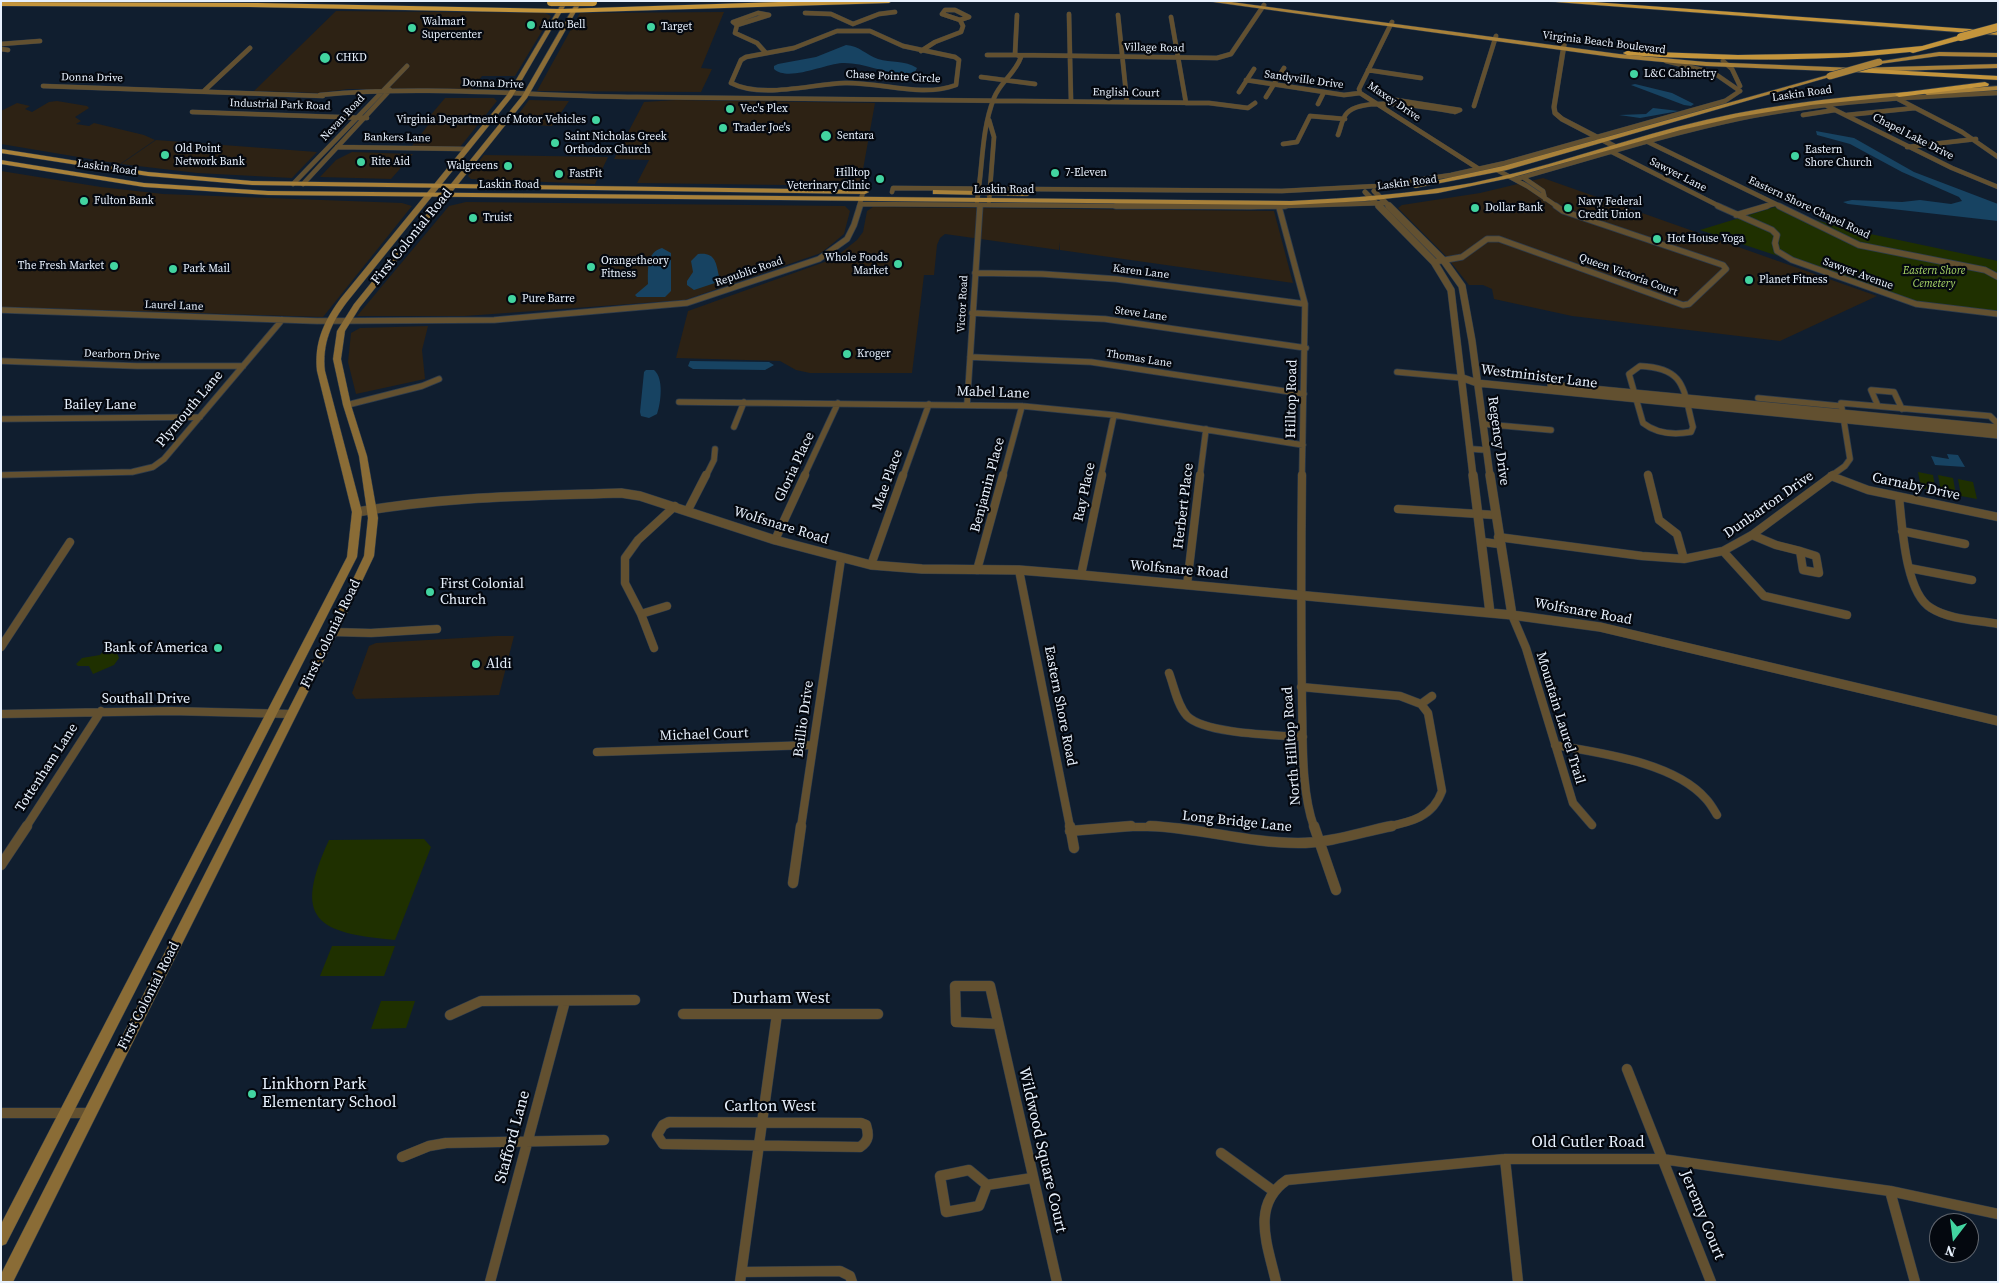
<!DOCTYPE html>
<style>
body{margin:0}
#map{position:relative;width:1999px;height:1283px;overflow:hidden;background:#101e2f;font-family:"Source Serif 4",serif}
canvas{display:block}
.frame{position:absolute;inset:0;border:2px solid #e8f1fd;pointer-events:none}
.north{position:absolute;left:1929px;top:1213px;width:50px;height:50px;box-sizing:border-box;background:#04080f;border:1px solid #5f656e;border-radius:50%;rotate:195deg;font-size:14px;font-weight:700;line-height:20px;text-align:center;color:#e8f1fd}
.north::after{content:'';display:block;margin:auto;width:18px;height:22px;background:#42d4a0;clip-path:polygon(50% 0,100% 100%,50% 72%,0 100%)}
</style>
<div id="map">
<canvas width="1999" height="1283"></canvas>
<div class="frame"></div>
<div class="north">N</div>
</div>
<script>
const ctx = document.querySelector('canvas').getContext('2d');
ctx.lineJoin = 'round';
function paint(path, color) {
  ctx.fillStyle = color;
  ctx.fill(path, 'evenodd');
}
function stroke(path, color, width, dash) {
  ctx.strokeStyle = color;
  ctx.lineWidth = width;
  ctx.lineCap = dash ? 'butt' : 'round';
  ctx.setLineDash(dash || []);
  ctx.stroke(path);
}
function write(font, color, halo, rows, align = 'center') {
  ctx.font = font + ' "Source Serif 4",serif';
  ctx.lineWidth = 4.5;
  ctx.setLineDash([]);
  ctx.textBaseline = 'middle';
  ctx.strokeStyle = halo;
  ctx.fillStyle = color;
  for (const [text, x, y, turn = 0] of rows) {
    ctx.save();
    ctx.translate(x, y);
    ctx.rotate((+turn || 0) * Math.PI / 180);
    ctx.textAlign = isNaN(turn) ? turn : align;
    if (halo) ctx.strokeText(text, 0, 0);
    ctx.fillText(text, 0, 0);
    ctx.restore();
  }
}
const commercial = new Path2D(`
 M336,11l209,2 6,3 -36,60h-33l-10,13h-124l-29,4 -65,-2z
 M724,12l-23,56 11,1 -11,23 -164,-1 43,-78z
 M445,98h49l3,3 -37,46h-49l18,-23 -5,-1z
 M529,100l40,1 -17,25 -41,-2z
 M676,100l199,3 -15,83 -223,-3 12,-23 -35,-1 30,-57z
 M57,101l30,5 2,2 -14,9 6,4 -5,3 13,2 5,-3 50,12 11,5 -35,24 -119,-20v-33l16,-8 13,3 -5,3 7,3 17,-10z
 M156,140l161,12 -25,26 -95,-5 -76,-9z
 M352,152l61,2 -22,25 -71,-2 16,-17z
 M484,155l124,2 -13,27 -124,-5 -3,-3z
 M1,171l100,16 62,7 239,9 10,3 -89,111 -322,-10z
 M1543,178l334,118 -97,45 -208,-25 -78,-17 -2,-10 -9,-4h-14l-24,-30 -47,-47 4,-3 78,-12z
 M466,202l379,4 5,5 -6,23 -23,19 -136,47 -220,16h-108l92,-110z
 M873,207l401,4 19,72 -233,-33 -1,-8v8l-114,-16 -5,4 -3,7 -3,30h-10l-12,98h-102l-14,-3 -16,-9 -104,-3 12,-47 145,-52 24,-19 6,-8 4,-21z
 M428,326l-6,24 3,29 -69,15 -8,-32 3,-29 9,-5z
 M497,636h17l-15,59 -143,4 -4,-6 17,-47 7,-3z`);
const green = new Path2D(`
 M1775,207l67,21 156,33v51l-70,-6 -228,-76z
 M1918,472l15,3 3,16 -15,-3z
 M1938,475l15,3 3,17 -15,-3z
 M1958,479l15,3 4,17 -16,-3z
 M108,645h13l1,3 -5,5 2,5 -5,7 -21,9 -4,-8h-11l-2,-2 6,-6 18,-3z
 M424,839l7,8 -36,93c-78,-7 -103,-20 -66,-100z
 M332,946h63l-11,30h-64z
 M381,1001h34l-9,27 -35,1z`);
const water = new Path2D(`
 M846,45c14,1 20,10 32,14 13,4 27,1 39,9l-2,4c-24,6 -48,-10 -73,-9 -17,1 -54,19 -68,6v-3l4,-2 38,-7z
 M1635,84l37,9 22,11 -3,2 -7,-1 -53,-20z
 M1653,108l26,3 -39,7 -21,-3 27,-1z
 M1816,131l38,7 60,34 84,32v17l-150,-17 -5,-2 9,-2 50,2 18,-2 31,4 11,-3 -3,-4 -57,-25 -52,-28 -33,-9z
 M662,248l9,5v38l-6,6h-28l-2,-2 13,-11c0,-13 -2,-32 14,-36z
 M698,254c17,-2 18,8 21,22l-4,7 -21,7 -7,-5v-4l6,-9 -2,-11z
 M690,361l79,1 5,3 -9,5 -72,-1 -5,-3z
 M646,370h8c10,8 7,33 3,44l-8,4 -8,-2 -1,-4 4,-40z
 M1947,454l11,1 7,12 -30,-2 -4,-9 18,3z`);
const minorFar3 = new Path2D(`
 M945,10h10l14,7 -9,3 -18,-6z
 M758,13l11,2 -32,10 -4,-3z
 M805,13l26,1 22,10 26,-10 16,-2
 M1069,14l2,87
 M1017,15l-2,39 2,1 200,3 14,-4 33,-49
 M1118,15l9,87
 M1171,17l15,86
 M1392,22l-33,67 1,4 119,76
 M737,25l-2,8 22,10 8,9
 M837,31h33l33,15 52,11 4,3 -3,25c-35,13 -74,-3 -111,-2 -34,1 -83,16 -114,0l10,-23 5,-3 48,-9z
 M1,44l39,-3
 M1,49l7,1
 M921,51l14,-9 26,-10 2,-6 -3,-6
 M1666,61l48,12 26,18
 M1723,61l9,8 8,17
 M1368,70l53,8
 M981,77l54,7
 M1246,80l98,15 16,-2
 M43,86l280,10
 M204,91l46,-43
 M1239,92l15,-23
 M320,95c106,-10 211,1 317,2 191,2 381,4 572,6l39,5 7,-5
 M1266,97l18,-29
 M1898,99l64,33 36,25
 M1318,104l6,-12
 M1474,106l22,-70
 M1827,106l125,62 46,19
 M192,112l175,6
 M1803,115l32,-5
 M1847,115l68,-7
 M989,120l5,17 -5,64
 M1338,135c3,-7 4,-17 9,-22 17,-18 85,-5 108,-1l5,-2 -70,-11 1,5
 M1648,142l134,65
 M1283,144l14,-2 13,-26 35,3
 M337,147l128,2
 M1907,147l69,-8
 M1612,152l109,55
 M1497,170l30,16 31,21
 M1524,178l19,13 2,8
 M1516,179c75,-21 150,-45 226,-61 84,-17 171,-21 256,-25
 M293,184l114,-118
 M303,184l87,-94
 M892,192l1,-4 389,3 95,-5 74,-11 54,-12 220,-62 15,-10
 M977,201c6,-35 4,-70 17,-103 6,-16 21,-24 27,-41l-4,-2h-30
 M860,204l390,3 135,-4
 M859,207l4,-15
 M980,207v-2
 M1763,207l11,-3`);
const minorFar2 = new Path2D(`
 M1116,206h169
 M1718,206l54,24 5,5 -2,8 2,8 15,9 124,44 82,10
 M1779,206l80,39 126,25 13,7
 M1279,207l26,97 -3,172
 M1736,215l31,-9
 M1434,262l28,-5 25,-18h12l184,66 6,-1 37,-35 -3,-4 -160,-54 -7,-5
 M975,273l67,1 74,5 189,25
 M1,310l316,11 177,-1 193,-17 132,-44 28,-20 7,-14 6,-19
 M972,313l133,6 201,29
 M970,357l121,5 213,32
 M1,361l136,5h106
 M1640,366c46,2 43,23 53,61l-2,5c-17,3 -34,2 -48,-9l-14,-49z
 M1397,372l66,6
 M1758,398l82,8
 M679,402l343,4 92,9 189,30
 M347,405l75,-19 17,-7
 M967,405l13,-199
 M1878,406l-7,-16 23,2 8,17
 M1,419l199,-2
 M1483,424l68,6
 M734,427l10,-25
 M1472,449l14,1
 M1648,474l1,2
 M1,475l131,-3 21,-5 11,-8 118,-139
 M706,476l8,-16 1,-11
 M804,476l34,-73
 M903,476l26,-72
 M1003,476l19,-70
 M1101,476l13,-61
 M1200,476l6,-47
 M1831,476l14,-10 5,-7 -9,-56 149,13 8,8`);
const minorFar1 = new Path2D(`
 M1302,475c-1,76 -1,152 0,228 1,38 -1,88 12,124
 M1648,475l11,45 18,14 7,25
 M1831,476l37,14 130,27
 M1899,497c3,27 6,96 32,111 19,12 46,12 67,16
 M1398,509l97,6
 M688,510l18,-35
 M1902,531l63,13
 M1752,535l24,10 24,6
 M1498,537l144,19 42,3 39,-8 29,-16 81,-60
 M775,540l30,-65
 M1483,542l16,2
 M1723,551l41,45 83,19
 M1800,551l16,5 3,17 -16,-3z
 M871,565l32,-90
 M1909,568l63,12
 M977,570l26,-95
 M1019,570l51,257
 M1081,575l21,-100
 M1187,585l13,-110
 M641,614l26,-8
 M1512,615l14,33 47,155 19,22
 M333,632l38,1 66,-4
 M1,647l69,-105
 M654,648l-13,-34 -16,-31v-25l13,-18 37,-34
 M1169,673c5,13 8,32 18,43 18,18 89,19 116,21
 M1301,687l99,9 21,8 7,9 14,78c-9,26 -31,31 -56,36
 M1421,704l11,-8
 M1,714l170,-3 120,3
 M1555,745c45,8 119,17 151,54 4,4 8,11 11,16
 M597,752l215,-7
 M26,827l75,-116
 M801,827l40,-268
 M1110,827h56`);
const minor = new Path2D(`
 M1070,826l4,22
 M1150,826c50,2 98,17 148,17 33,0 63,-11 94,-17
 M1314,826l22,64
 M1070,831l61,-5
 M1,865l26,-39
 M793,883l8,-57
 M683,1014h195
 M450,1015l31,-14 154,-1
 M998,1024l-42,-2 -1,-36h35l67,296
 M1627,1069l84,213
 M1,1113h89
 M669,1122l192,1 5,2c3,10 3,16 -6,22l-197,-3 -6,-9 6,-10z
 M1221,1153l51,37
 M402,1157l27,-11 17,-3 158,-3
 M1505,1159l13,123
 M969,1170l18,15 -8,21 -33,6 -6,-36z
 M987,1185l45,-7
 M1890,1191l25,91
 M742,1272l98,-1 10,5 2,6
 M490,1282l75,-281
 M740,1282l37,-268
 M1276,1282c-8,-36 -26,-77 11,-102l218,-21h157l228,32 108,23`);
const tertiaryFar2 = new Path2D(`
 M1564,45l-10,62 1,6 7,6 52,27
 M1374,191l16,16
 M1365,192l15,15`);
const tertiaryFar1 = new Path2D(`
 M1379,206l55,56 17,28 22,186
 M1389,206l55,55 18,25 10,55 18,135
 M1463,378l14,5 521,52
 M1551,385l447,43`);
const tertiary = new Path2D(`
 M1473,475l17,138
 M1490,475l22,140
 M357,512c87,-16 176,-16 264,-19l19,3 135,44 96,25 51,4 97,1 62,5 431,40 88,12 398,94`);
const secondary = new Path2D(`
 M563,1h5l-56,96 -165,205c-16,21 -25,42 -22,69l37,141 -5,45 -351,687 -5,2v-22l346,-667 5,-45 -35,-141c-3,-29 7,-50 24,-73l166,-203z
 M577,1h5l-55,97 -167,209 -15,24 -4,28 10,46 16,51 11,62 -4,38 -36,76 -325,650h-12v-8l327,-642 36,-76 4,-38 -9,-62 -16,-51 -10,-46 4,-28 17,-27 168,-208z`);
const primary = new Path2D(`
 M1206,1h18l395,53 87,8 149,6 143,-4v4l-143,4 -149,-6 -87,-8z
 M1939,52l59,1v4l-59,-1 -60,8 -3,-2z
 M1828,75l5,1 -326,94 -92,18 -4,-2 92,-20z
 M1998,86v4l-71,5 -3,-2 3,-2z
 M1909,92l2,1v2l-100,10 -73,12 -57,13 -171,48 -72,15 -73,8 -74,4 -1023,-10 -124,-8 -143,-23v-4l143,23 124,8 1023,10c61,-3 121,-7 181,-18 69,-14 136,-38 205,-56 76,-20 154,-30 232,-35z
 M1,149l147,23 104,9 613,9 4,2 -4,2 -613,-9 -104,-9 -147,-23z
 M933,190l94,2 4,2 -4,2 -91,-2h-3z`);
const motorway = new Path2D(`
 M810,1h82l-3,2 -329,10 -310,-6 -249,-1v-4l257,1 302,6z
 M1542,1h37l419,30v4z
 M1961,35l4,2 -1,2 -51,14 -3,-1c-94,10 -189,9 -283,3l-4,-2 4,-2 111,4 110,-2 74,-7z
 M1852,68l146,8v4l-143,-8h-3z
 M1985,82l4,2 -1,2 -89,11 -4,-2 4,-2z`);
const primaryBridge = new Path2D(`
 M1830,76l49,-14`);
const motorwayBridge = new Path2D(`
 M551,2h42
 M1961,37l37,-10`);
const markers = [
 [531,25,5,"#42d4a0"],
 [651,27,5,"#42d4a0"],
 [412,28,5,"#42d4a0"],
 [325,58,6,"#42d4a0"],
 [1634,74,5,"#42d4a0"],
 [730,109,5,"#42d4a0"],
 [596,120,5,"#42d4a0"],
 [723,128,5,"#42d4a0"],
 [826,136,6,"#42d4a0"],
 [555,143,5,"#42d4a0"],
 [165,155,5,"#42d4a0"],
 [1795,156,5,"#42d4a0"],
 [361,162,5,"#42d4a0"],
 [508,166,5,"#42d4a0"],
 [1055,173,5,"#42d4a0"],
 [559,174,5,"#42d4a0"],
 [880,179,5,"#42d4a0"],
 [84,201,5,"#42d4a0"],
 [1475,208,5,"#42d4a0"],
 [1568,208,5,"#42d4a0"],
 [473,218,5,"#42d4a0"],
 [1657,239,5,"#42d4a0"],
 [898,264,5,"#42d4a0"],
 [114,266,5,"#42d4a0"],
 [591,267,5,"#42d4a0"],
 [173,269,5,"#42d4a0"],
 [1749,280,5,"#42d4a0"],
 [512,299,5,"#42d4a0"],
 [847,354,5,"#42d4a0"],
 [430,592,5,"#42d4a0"],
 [218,648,5,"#42d4a0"],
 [476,664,5,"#42d4a0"],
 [252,1094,5,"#42d4a0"]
];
const farPoinames = [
 ["Walmart",422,22],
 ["Supercenter",422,35],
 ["Auto Bell",541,25],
 ["Target",661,27],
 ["CHKD",336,58],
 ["L&C Cabinetry",1644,74],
 ["Vec's Plex",740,109],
 ["Virginia Department of Motor Vehicles",586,120,"right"],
 ["Trader Joe's",733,128],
 ["Sentara",837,136],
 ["Saint Nicholas Greek",565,137],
 ["Orthodox Church",565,150],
 ["Old Point",175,149],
 ["Network Bank",175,162],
 ["Eastern",1805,150],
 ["Shore Church",1805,163],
 ["Rite Aid",371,162],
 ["Walgreens",498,166,"right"],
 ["Hilltop",870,173,"right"],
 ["Veterinary Clinic",870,186,"right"],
 ["7-Eleven",1065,173],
 ["FastFit",569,174],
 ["Fulton Bank",94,201],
 ["Navy Federal",1578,202],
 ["Credit Union",1578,215],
 ["Dollar Bank",1485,208],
 ["Truist",483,218],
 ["Hot House Yoga",1667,239],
 ["Whole Foods",888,258,"right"],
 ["Market",888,271,"right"],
 ["Orangetheory",601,261],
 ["Fitness",601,274],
 ["The Fresh Market",104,266,"right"],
 ["Park Mail",183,269],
 ["Planet Fitness",1759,280],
 ["Pure Barre",522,299],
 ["Kroger",857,354]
];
const farStreetnames = [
 ["Virginia Beach Boulevard",1604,43,7],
 ["Village Road",1154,48,1],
 ["Chase Pointe Circle",893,77,3],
 ["Donna Drive",92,78,1],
 ["Sandyville Drive",1304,80,8],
 ["Donna Drive",493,84,2],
 ["English Court",1126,93,1],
 ["Laskin Road",1802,94,-8],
 ["Maxey Drive",1394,102,34],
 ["Industrial Park Road",280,105,2],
 ["Nevan Road",343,118,-47],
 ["Chapel Lake Drive",1913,137,27],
 ["Bankers Lane",397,138,1],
 ["Laskin Road",107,168,8],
 ["Sawyer Lane",1678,175,27],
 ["Laskin Road",1407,183,-7],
 ["Laskin Road",509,185],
 ["Laskin Road",1004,190],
 ["Eastern Shore Chapel Road",1809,208,25],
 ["Republic Road",749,272,-19],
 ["Karen Lane",1141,272,7],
 ["Sawyer Avenue",1858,274,20],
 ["Queen Victoria Court",1628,275,20],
 ["Victor Road",963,304,-87],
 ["Laurel Lane",174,306,2],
 ["Steve Lane",1141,314,8],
 ["Dearborn Drive",122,355,2],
 ["Thomas Lane",1139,359,9]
];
const farParknames = [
 ["Eastern Shore",1934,271],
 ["Cemetery",1934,284]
];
const streetNames = [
 ["First Colonial Road",412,237,-51],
 ["Westminister Lane",1539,377,7],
 ["Mabel Lane",993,393,2],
 ["Hilltop Road",1292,399,-89],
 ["Bailey Lane",100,405],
 ["Plymouth Lane",190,409,-50],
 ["Regency Drive",1498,441,82],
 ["Gloria Place",795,467,-65],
 ["Mae Place",888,480,-70],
 ["Benjamin Place",988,485,-75],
 ["Carnaby Drive",1916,487,12],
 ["Ray Place",1085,492,-78],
 ["Dunbarton Drive",1769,505,-35],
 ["Herbert Place",1184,506,-83],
 ["Wolfsnare Road",781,526,17],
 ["Wolfsnare Road",1179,570,5],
 ["Wolfsnare Road",1583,612,10],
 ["First Colonial Road",331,634,-64],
 ["Southall Drive",146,699],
 ["Eastern Shore Road",1060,706,79],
 ["Mountain Laurel Trail",1560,718,73],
 ["Baillio Drive",804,719,-82],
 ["Michael Court",704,735,-2],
 ["North Hilltop Road",1292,746,-94],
 ["Tottenham Lane",47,768,-57],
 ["Long Bridge Lane",1237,822,6],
 ["First Colonial Road",149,996,-63]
];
const poiNames = [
 ["First Colonial",440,584],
 ["Church",440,600],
 ["Bank of America",208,648,"right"],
 ["Aldi",486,664]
];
const nearStreetnames = [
 ["Durham West",781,999],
 ["Carlton West",770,1107],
 ["Stafford Lane",513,1137,-75],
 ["Old Cutler Road",1588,1143],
 ["Wildwood Square Court",1042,1150,77],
 ["Jeremy Court",1702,1215,68]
];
const nearPoinames = [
 ["Linkhorn Park",262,1085],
 ["Elementary School",262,1103]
];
paint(commercial, '#2d2214');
paint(green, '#1f3000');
paint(water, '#174362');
stroke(minorFar3, '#2e3c4c', 5);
stroke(minorFar2, '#2e3c4c', 7);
stroke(minorFar1, '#2e3c4c', 9);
stroke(minor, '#2e3c4c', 11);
stroke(tertiaryFar2, '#2e3c4c', 5.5);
stroke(tertiaryFar1, '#2e3c4c', 8);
stroke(tertiary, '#2e3c4c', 10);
stroke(secondary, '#2e3c4c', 1);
stroke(primary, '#2e3c4c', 1);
stroke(motorway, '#2e3c4c', 1);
stroke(minorFar3, '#625030', 4.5);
stroke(minorFar2, '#625030', 5.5);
stroke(minorFar1, '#625030', 8);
stroke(minor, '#625030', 10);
stroke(tertiaryFar2, '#625030', 5);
stroke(tertiaryFar1, '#625030', 7);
stroke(tertiary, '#625030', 9);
paint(secondary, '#8a6c36');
paint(primary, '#a8813a');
paint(motorway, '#c4953c');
stroke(primaryBridge, '#2e3c4c', 8, []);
stroke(motorwayBridge, '#2e3c4c', 9, []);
stroke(primaryBridge, '#a8813a', 7);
stroke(motorwayBridge, '#c4953c', 8);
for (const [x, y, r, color] of markers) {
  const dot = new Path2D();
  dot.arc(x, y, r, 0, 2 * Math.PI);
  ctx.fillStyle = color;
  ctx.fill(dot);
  stroke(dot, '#04080f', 2);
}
write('11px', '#e8f1fd', '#04080f', farPoinames, 'left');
write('11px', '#e8f1fd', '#04080f', farStreetnames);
write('italic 11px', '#abd868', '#04080f', farParknames);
write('14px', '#e8f1fd', '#04080f', streetNames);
write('14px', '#e8f1fd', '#04080f', poiNames, 'left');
write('16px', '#e8f1fd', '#04080f', nearStreetnames);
write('16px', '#e8f1fd', '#04080f', nearPoinames, 'left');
</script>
